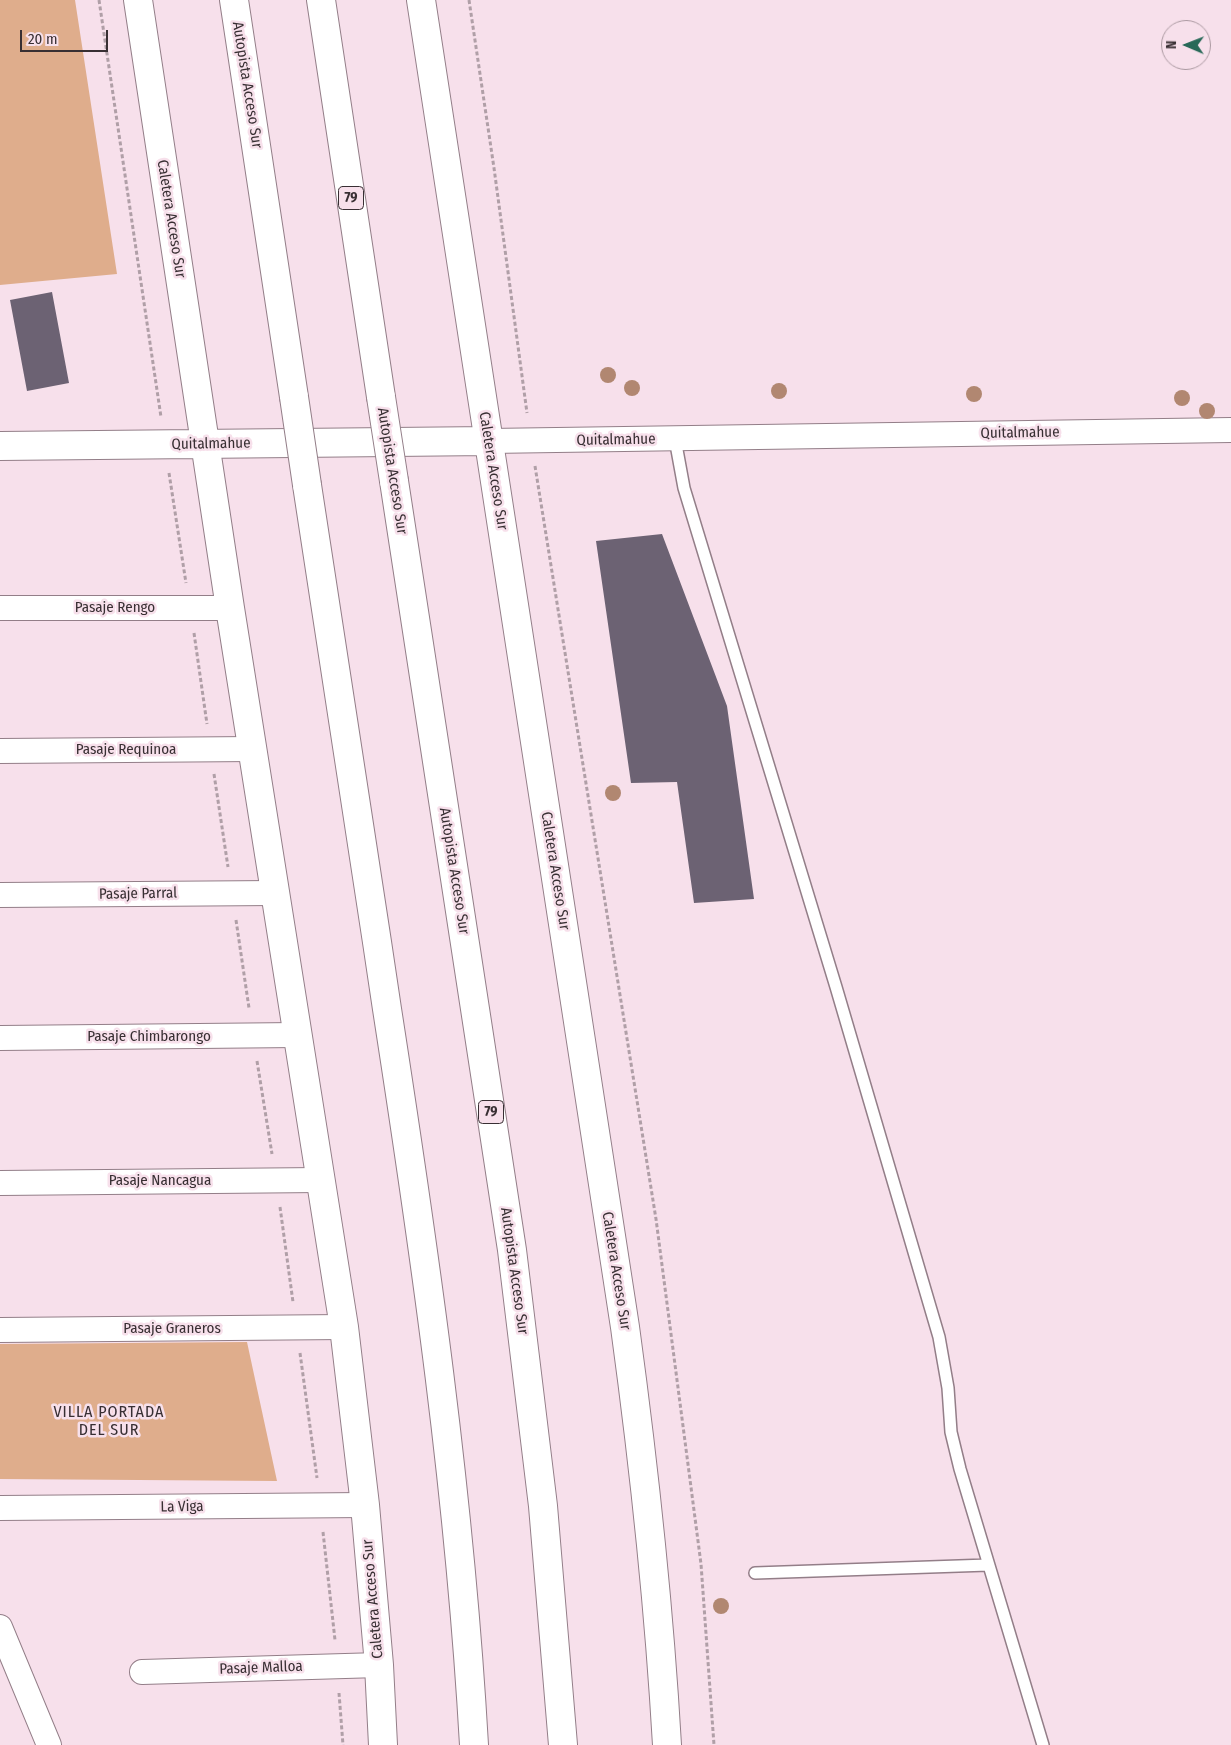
<!DOCTYPE html>
<style>
body{margin:0}
#map{position:relative;width:1231px;height:1745px;overflow:hidden;background:#f7e0eb;font-family:"Fira Sans Condensed",sans-serif}
canvas{display:block}
.north{position:absolute;left:1161px;top:20px;width:50px;height:50px;box-sizing:border-box;background:#f7e0eb;border:1px solid #ab99a1;border-radius:50%;rotate:271deg;font-size:14px;font-weight:700;line-height:20px;text-align:center;color:#382f33}
.north::after{content:'';display:block;margin:auto;width:18px;height:22px;background:#286958;clip-path:polygon(50% 0,100% 100%,50% 72%,0 100%)}
.scale{position:absolute;left:20px;top:30px;width:88px;height:22px;box-sizing:border-box;border:2px solid #382f33;border-top:0;padding-left:6px;font-size:15px;line-height:18px;white-space:nowrap;color:#382f33;-webkit-text-stroke:4px #f7e0eb;paint-order:stroke}
</style>
<div id="map">
<canvas width="1231" height="1745"></canvas>
<div class="north">N</div>
<div class="scale">20 m</div>
</div>
<script>
const ctx = document.querySelector('canvas').getContext('2d');
ctx.lineJoin = 'round';
function paint(path, color) {
  ctx.fillStyle = color;
  ctx.fill(path, 'evenodd');
}
function stroke(path, color, width, dash) {
  ctx.strokeStyle = color;
  ctx.lineWidth = width;
  ctx.lineCap = dash ? 'butt' : 'round';
  ctx.setLineDash(dash || []);
  ctx.stroke(path);
}
function write(font, color, halo, rows, align = 'center') {
  ctx.font = font + ' "Fira Sans Condensed",sans-serif';
  ctx.lineWidth = 5;
  ctx.setLineDash([]);
  ctx.textBaseline = 'middle';
  ctx.strokeStyle = halo;
  ctx.fillStyle = color;
  for (const [text, x, y, turn = 0] of rows) {
    ctx.save();
    ctx.translate(x, y);
    ctx.rotate((+turn || 0) * Math.PI / 180);
    ctx.textAlign = isNaN(turn) ? turn : align;
    if (halo) ctx.strokeText(text, 0, 0);
    ctx.fillText(text, 0, 0);
    ctx.restore();
  }
}
const green = new Path2D(`
 M0,0h75l42,274 -117,11z
 M247,1342l30,139 -277,-2v-135z`);
const building = new Path2D(`
 M52,292l17,91 -42,8 -17,-91z
 M662,534l65,172 27,193 -60,4 -17,-121 -46,1 -35,-242z`);
const path = new Path2D(`
 M99,0l62,417
 M469,0l25,168 33,245
 M535,466l121,753 45,345 13,181
 M169,473l17,110
 M194,633l13,91
 M214,774l14,93
 M236,920l13,88
 M257,1061l15,93
 M280,1207l13,95
 M300,1353l17,125
 M323,1532l12,108
 M339,1693l4,52`);
const lane = new Path2D(`
 M675,439l9,49 152,499 103,350 9,51 3,44 9,37 83,276
 M755,1573l233,-8`);
const street = new Path2D(`
 M489,441l742,-11
 M0,608h230
 M0,751l253,-2
 M0,895l275,-2
 M0,1038l297,-3
 M0,1183l320,-3
 M0,1330l344,-3
 M0,1508l365,-3
 M0,1627l49,118
 M142,1672l237,-7`);
const secondary = new Path2D(`
 M138,0l92,608 114,719 21,178 14,160 4,80
 M421,0l204,1327c19,139 34,278 42,418
 M0,446l489,-5`);
const highway = new Path2D(`
 M234,0l60,397
 M321,0l60,397
 M394,481l118,769 31,256 20,239
 M307,485c27,174 54,349 80,524 38,245 73,488 87,736`);
const highwayBridge = new Path2D(`
 M294,397l13,88
 M381,397l13,84`);
const trees = [
 [608,375],
 [632,388],
 [779,391],
 [974,394],
 [1182,398],
 [1207,411],
 [613,793],
 [721,1606]
];
const shields = [
 [351,198,25],
 [491,1112,25]
];
const shieldNames = [
 ["79",351,198],
 ["79",491,1112]
];
const streetNames = [
 ["Autopista Acceso Sur",247,85,81],
 ["Caletera Acceso Sur",171,219,81],
 ["Quitalmahue",1020,433,-1],
 ["Quitalmahue",616,440,-1],
 ["Quitalmahue",211,444,-1],
 ["Autopista Acceso Sur",392,471,81],
 ["Caletera Acceso Sur",493,471,81],
 ["Pasaje Rengo",115,608],
 ["Pasaje Requinoa",126,750],
 ["Autopista Acceso Sur",454,871,81],
 ["Caletera Acceso Sur",555,871,81],
 ["Pasaje Parral",138,894,-1],
 ["Pasaje Chimbarongo",149,1037],
 ["Pasaje Nancagua",160,1181],
 ["Autopista Acceso Sur",514,1271,82],
 ["Caletera Acceso Sur",616,1271,81],
 ["Pasaje Graneros",172,1329],
 ["La Viga",182,1507,-1],
 ["Caletera Acceso Sur",373,1599,-95],
 ["Pasaje Malloa",261,1668,-2]
];
const neighbourhoodNames = [
 ["VILLA PORTADA",109,1413],
 ["DEL SUR",109,1431]
];
paint(green, '#dfad8c');
paint(building, '#6c6273');
stroke(lane, '#937e88', 14);
stroke(street, '#937e88', 26);
stroke(secondary, '#937e88', 30);
stroke(highway, '#937e88', 30);
stroke(path, '#b09fa7', 3, [4, 2.5]);
stroke(lane, '#fff', 11);
stroke(street, '#fff', 24);
stroke(secondary, '#fff', 28);
stroke(highway, '#fff', 28);
stroke(highwayBridge, '#937e88', 30, []);
stroke(highwayBridge, '#fff', 28);
ctx.fillStyle = '#b18771';
for (const [x, y] of trees) {
  ctx.beginPath();
  ctx.arc(x, y, 8, 0, 2 * Math.PI);
  ctx.fill();
}
for (const [x, y, w] of shields) {
  const box = new Path2D();
  box.roundRect(x - w / 2, y - 11.5, w, 23, 4);
  ctx.fillStyle = '#f7e0eb';
  ctx.fill(box);
  stroke(box, '#382f33', 1);
}
write('bold 14px', '#382f33', null, shieldNames);
write('15px', '#382f33', '#f7e0eb', streetNames);
ctx.letterSpacing = '1px';
write('16px', '#382f33', '#f7e0eb', neighbourhoodNames);
ctx.letterSpacing = '0px';
</script>
